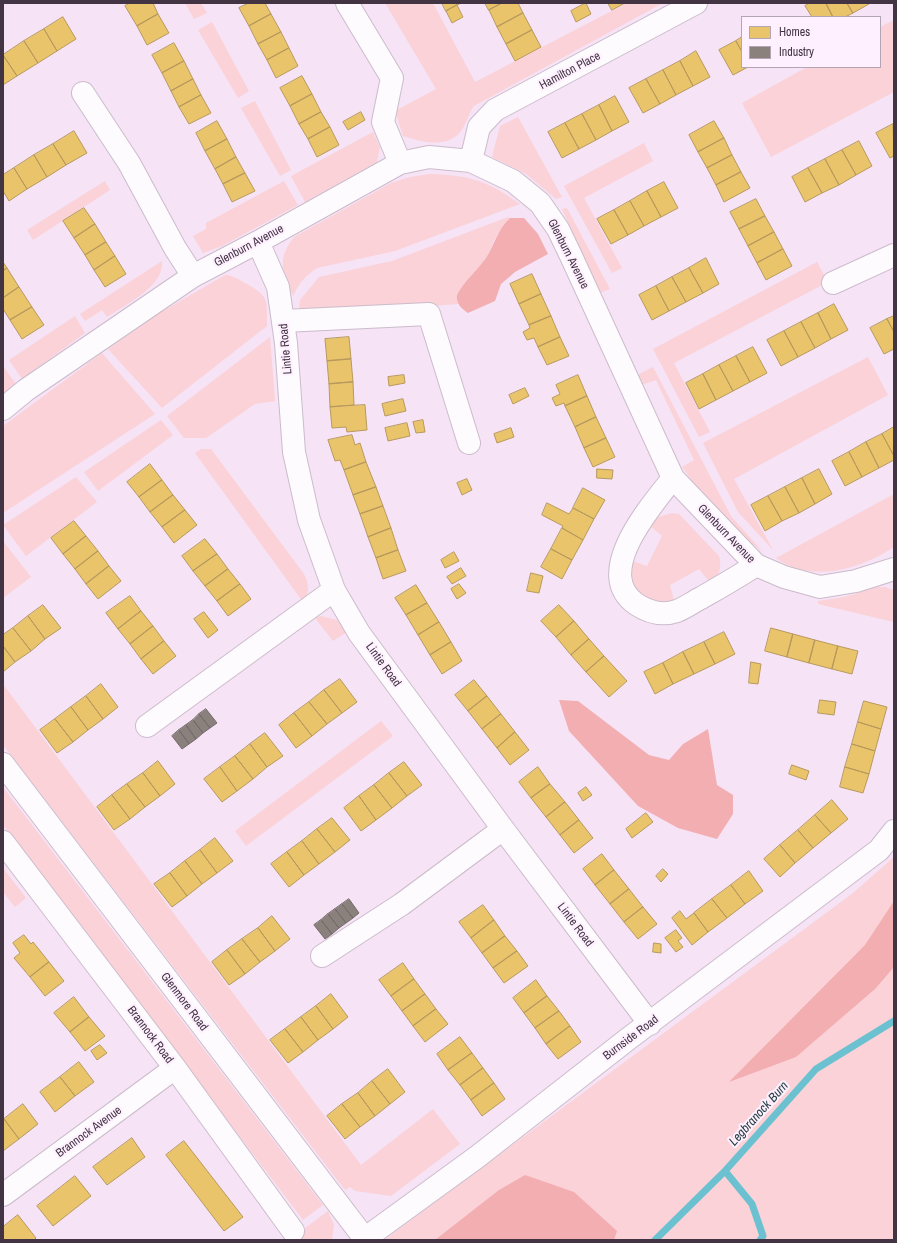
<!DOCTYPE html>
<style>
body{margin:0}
#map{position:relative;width:897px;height:1243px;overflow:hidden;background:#f6e3f6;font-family:"Archivo Narrow",sans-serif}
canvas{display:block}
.frame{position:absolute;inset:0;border:4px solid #423442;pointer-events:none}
.legend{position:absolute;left:741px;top:16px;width:140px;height:52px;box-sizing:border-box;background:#fef0fe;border:1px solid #b3a5b3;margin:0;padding:5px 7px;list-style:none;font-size:12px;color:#423442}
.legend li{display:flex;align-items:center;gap:8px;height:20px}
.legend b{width:20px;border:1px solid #b3a5b3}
</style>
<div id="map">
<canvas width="897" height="1243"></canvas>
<div class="frame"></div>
<ul class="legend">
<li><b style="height:11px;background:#e9c46a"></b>Homes</li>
<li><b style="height:11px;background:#8a817c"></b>Industry</li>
</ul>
</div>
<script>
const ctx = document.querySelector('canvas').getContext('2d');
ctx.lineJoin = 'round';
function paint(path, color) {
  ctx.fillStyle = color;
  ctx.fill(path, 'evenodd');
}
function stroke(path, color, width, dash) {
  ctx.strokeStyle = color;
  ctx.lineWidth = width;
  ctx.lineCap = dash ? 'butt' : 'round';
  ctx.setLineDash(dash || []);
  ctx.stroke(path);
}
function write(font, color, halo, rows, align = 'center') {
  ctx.font = font + ' "Archivo Narrow",sans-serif';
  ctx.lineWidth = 4;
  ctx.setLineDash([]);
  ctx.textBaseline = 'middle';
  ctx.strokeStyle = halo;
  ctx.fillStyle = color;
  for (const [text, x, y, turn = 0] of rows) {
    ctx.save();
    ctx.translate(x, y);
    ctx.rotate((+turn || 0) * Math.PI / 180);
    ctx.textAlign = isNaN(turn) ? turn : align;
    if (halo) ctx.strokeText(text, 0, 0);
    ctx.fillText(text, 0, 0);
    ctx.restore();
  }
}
const green = new Path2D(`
 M185,3h16l6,10 -13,6z
 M385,3h48l42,79 152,-79h36l-189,103c-6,8 -7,17 -13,25 -14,18 -39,11 -58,5l-8,-25 41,-22z
 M894,20v72l-123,65 -29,-54 65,-36h73v-40z
 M212,22l37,69 -11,7 -40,-68z
 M255,101l36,69 -11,6 -39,-68z
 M518,117l44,80 -6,2 -30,-25 -34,-17 8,-31z
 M373,132l7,15 -3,15 -72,40 -14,-26z
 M644,143l9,18 -69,37 38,70 -10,5 -48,-87z
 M430,174c39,1 58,7 90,30l-125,47 -78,17c-12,8 -18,15 -24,28 -10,-24 -17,-36 1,-59l97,-54 19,-6z
 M105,181l5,9 -77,50 -6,-10z
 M284,181l14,24 -76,41 -19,7 -10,-17 13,-7v-6z
 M567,208l43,81 -10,4 -38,-84z
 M508,217l2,1 -6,6 -10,16 -8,19 -26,31 -3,10 1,4 -155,12 -4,-6 1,-10 19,-23 73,-16z
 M162,261c3,25 -37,44 -55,56l-5,-7 -17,11 -5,-7z
 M817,262l11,20 -154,81 36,69 -11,5 -46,-88z
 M225,275c7,0 13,4 20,8 24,13 22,16 22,43l-105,82 -54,-59 48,-34z
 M75,316l10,17 -63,46 -13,-19z
 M270,337l5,64 -20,3 -49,34h-22l-17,-22z
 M102,353l53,61 -152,99v-87z
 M868,357l20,38 -154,84 39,71 -35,-38 -35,-69z
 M3,366l13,18 -13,10z
 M653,367l78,149 32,36c-32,-23 -58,-53 -81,-85l12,-7 -38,-80 -15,5 -4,-10z
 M161,420l12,15 -75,56 -14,-19z
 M201,449h10l93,125c5,10 6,19 -1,28l-108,-149z
 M76,477l21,25 -71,54 -23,-31z
 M894,494v53c-33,22 -83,37 -118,11z
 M672,513l7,1 40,42c3,10 1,21 -9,27l-11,-14 -29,16 4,15c-30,7 -45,-9 -42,-39l15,5 15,-30 -13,-11 6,-7z
 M3,541l28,36 -28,21z
 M877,587h8l9,3v32l-76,-18v-3l26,-4z
 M321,616l16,4 10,12 -14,9 -18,-23z
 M3,684l358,481 72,-56 27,35 -69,52 -36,-5 -5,-4 -5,3 -342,-445z
 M381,721l12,15 -147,110 -11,-15z
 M3,787l320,418 -20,15 -300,-395z
 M894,857v383h-510l469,-347z
 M3,868l23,30 -11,9 -12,-15z
 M328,1211l6,14 -2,15h-43z`);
const forest = new Path2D(`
 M510,218h14l14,16 10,20 -33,18 -14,12 -6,17 -27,12c-7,-5 -12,-9 -11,-18 7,-14 20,-24 29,-37 9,-14 11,-28 24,-40z
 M559,700l19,1 71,54 20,5 14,-16 25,-15 9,56 16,10v19l-16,25 -39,-11 -40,-22 -69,-75z
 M894,901v66l-19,22 -79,68 -67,25 136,-137z
 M525,1175l49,17 43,39 -3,9h-179l64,-50z`);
const homes = new Path2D(`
 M130,3h23l5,11 -21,12 -12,-20z
 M249,3h16l6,11 -22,12 -10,-18z
 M442,3h19l-15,8z
 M485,3h17l-13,7z
 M502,3h16l5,10 -26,14 -8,-17z
 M586,3l5,11 -15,8 -5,-11z
 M608,3h17l-13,7z
 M810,3h16l7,14h-21l-7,-11z
 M826,3h21l6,10 -8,4h-12z
 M847,3h22v1l-16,9z
 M457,5l6,12 -11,6 -6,-12z
 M523,13l9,17 -26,14 -9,-17z
 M158,14l11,19 -22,12 -10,-19z
 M271,14l10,18 -23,12 -9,-18z
 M63,17l13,22 -19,12 -13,-22z
 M44,29l13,22 -19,12 -14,-22z
 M532,30l9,17 -26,14 -9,-17z
 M281,32l8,16 -22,12 -9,-16z
 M742,37v15l-6,-11z
 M24,41l14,22 -21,13 -14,-21z
 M736,41l6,11v15h6l-15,8 -14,-25z
 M174,43l10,18 -22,12 -10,-18z
 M289,48l9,18 -22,12 -9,-18z
 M696,51l14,26 -17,9 -13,-25z
 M3,55l14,21 -14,9z
 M184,61l9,18 -22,12 -9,-18z
 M680,61l13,25 -17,9 -13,-25z
 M663,70l13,25 -16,9 -14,-25z
 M302,76l10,18 -22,12 -10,-18z
 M193,79l8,16 -22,12 -8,-16z
 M646,79l14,25 -17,9 -14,-25z
 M312,94l9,18 -22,12 -9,-18z
 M201,95l10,18 -22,11 -10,-17z
 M615,96l14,26 -17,9 -13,-26z
 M599,105l13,26 -16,9 -14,-26z
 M321,112l9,15 -22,12 -9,-15z
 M361,112l4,8 -17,10 -5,-8z
 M582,114l14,26 -17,9 -14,-26z
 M217,121l10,18 -22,12 -9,-18z
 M714,121l10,17 -26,14 -9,-17z
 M565,123l14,26 -17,9 -14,-26z
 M893,124l1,32 -4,2 -14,-25z
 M330,127l9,18 -22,12 -9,-18z
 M74,131l13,22 -21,12 -13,-21z
 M724,138l8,17 -25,13 -9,-16z
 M227,139l9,18 -21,12 -10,-18z
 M859,141l13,25 -16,9 -14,-25z
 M53,144l13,21 -19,12 -13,-22z
 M842,150l14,25 -17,10 -14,-26z
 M34,155l13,22 -20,12 -13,-21z
 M732,155l9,17 -25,13 -9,-17z
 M236,157l9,16 -22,11 -8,-15z
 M825,159l14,26 -17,8 -14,-25z
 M14,168l13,21 -18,12 -6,-10v-16z
 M808,168l14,25 -17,9 -13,-25z
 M741,172l9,16 -26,14 -8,-17z
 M245,173l10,18 -23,11 -9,-18z
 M664,182l14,26 -17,9 -14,-26z
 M647,191l14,26 -17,9 -14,-25z
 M756,199l9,17 -26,13 -9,-17z
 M630,201l14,25 -16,9 -14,-25z
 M84,208l11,16 -21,14 -11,-17z
 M614,210l14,25 -17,9 -14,-25z
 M765,216l9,16 -26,14 -9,-17z
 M95,224l11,18 -21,13 -11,-17z
 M774,232l9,17 -26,14 -9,-17z
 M106,242l9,14 -21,14 -9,-15z
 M783,249l9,17 -26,14 -9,-17z
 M115,256l11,18 -21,13 -11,-17z
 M706,258l13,26 -16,9 -14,-25z
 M3,262l4,6 -4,3z
 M7,268l12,19 -16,11v-27z
 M689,268l14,25 -17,9 -14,-25z
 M532,274l9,20 -22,10 -9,-20z
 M672,277l14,25 -17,9 -13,-25z
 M656,286l13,25 -17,9 -13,-25z
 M19,287l13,20 -22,13 -7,-11v-11z
 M541,294l10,22 -22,9 -10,-21z
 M834,304l14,26 -17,9 -13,-26z
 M32,307l12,18 -22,14 -12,-19z
 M818,313l13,26 -16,9 -14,-26z
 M551,316l9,21 -22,10 -4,-9 -7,2 -4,-8 7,-4 -1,-3z
 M894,316v16l-7,-13z
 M887,319l7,13v17l-10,5 -14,-26z
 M801,322l14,26 -17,9 -14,-26z
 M784,331l14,26 -17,9 -14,-26z
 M349,337l2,22 -24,2 -2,-22z
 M560,337l9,19 -22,9 -9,-18z
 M753,347l14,26 -17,9 -14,-26z
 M736,356l14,26 -17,9 -14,-26z
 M351,359l2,23 -24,2 -2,-23z
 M719,365l14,26 -17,9 -13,-26z
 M703,374l13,26 -17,9 -13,-26z
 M404,375l1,8 -16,3 -1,-9z
 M578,375l9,21 -22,10 -1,-3 -8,3 -4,-8 8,-4 -4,-9z
 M353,382l1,23 -24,2 -1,-23z
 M525,388l4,8 -16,8 -4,-9z
 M587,396l9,21 -21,10 -10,-21z
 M403,399l3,12 -21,5 -3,-12z
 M365,405l2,25 -20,2 -1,-5 -14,1 -2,-21z
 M596,417l10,21 -22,10 -9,-21z
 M423,420l2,12 -9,1 -3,-11z
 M407,423l3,13 -22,5 -3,-13z
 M894,427v29l-12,-22z
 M511,428l3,9 -17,6 -3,-9z
 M882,434l12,22v4l-15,8 -13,-26z
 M352,435l3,10 5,-2 6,19 -22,8 -4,-10 -5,1 -7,-21z
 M606,438l9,19 -22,10 -9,-19z
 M866,442l13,26 -17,9 -13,-25z
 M849,452l13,25 -17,9 -13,-25z
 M366,462l10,25 -23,8 -9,-25z
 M150,464l12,16 -23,17 -12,-15z
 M597,469l16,1 -1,9 -15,-1z
 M819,469l13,25 -17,10 -13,-26z
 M802,478l13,26 -16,9 -14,-26z
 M467,479l5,11 -10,5 -5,-12z
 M162,480l11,15 -23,17 -11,-15z
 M376,487l7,19 -23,8 -7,-19z
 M785,487l14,26 -17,8 -14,-25z
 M583,488l22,12 -11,19 -21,-11z
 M173,495l12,15 -23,17 -12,-15z
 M768,496l14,25 -17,10 -14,-26z
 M547,503l22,11 4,-6 21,11 -11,21 -21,-12 1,-2 -21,-11z
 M383,506l8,22 -23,9 -8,-23z
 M185,510l12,15 -23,18 -12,-16z
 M74,521l12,15 -23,18 -12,-16z
 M391,528l7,22 -22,8 -8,-21z
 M562,528l21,12 -11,20 -21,-11z
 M86,536l12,15 -23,18 -12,-15z
 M205,539l12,15 -24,17 -11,-15z
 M551,549l21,11 -10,19 -21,-12z
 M398,550l8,21 -23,8 -7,-21z
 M98,551l11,15 -23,18 -11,-15z
 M454,552l5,9 -14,7 -4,-8z
 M217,554l11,15 -23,17 -12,-15z
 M109,566l12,15 -23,18 -12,-15z
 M461,568l5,8 -14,8 -5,-7z
 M228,569l12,15 -23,17 -12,-15z
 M531,573l12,3 -4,17 -12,-2z
 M240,584l11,15 -23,17 -11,-15z
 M459,584l7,9 -9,6 -6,-10z
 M416,585l11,18 -21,12 -11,-17z
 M130,596l11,15 -23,18 -12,-16z
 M427,603l12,19 -21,13 -12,-20z
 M43,605l18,23 -16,11 -17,-23z
 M559,605l15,16 -18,16 -15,-16z
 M141,611l12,15 -23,18 -12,-15z
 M204,612l14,18 -10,8 -14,-19z
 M28,616l17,23 -14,12 -18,-23z
 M574,621l15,18 -18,16 -15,-18z
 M439,622l12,20 -21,13 -12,-20z
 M153,626l11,15 -23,18 -11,-15z
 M13,628l18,23 -16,11 -12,-16v-11z
 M771,628l22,6 -6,23 -22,-6z
 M724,632l11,22 -20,10 -11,-22z
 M793,634l22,6 -6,23 -22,-6z
 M589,639l15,17 -18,16 -15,-17z
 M815,640l23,6 -6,23 -23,-6z
 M164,641l12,15 -23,18 -12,-15z
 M451,642l11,19 -20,13 -12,-19z
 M704,642l11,22 -21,10 -11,-22z
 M3,646l12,16 -12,10z
 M838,646l20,5 -6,23 -20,-5z
 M683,652l11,22 -21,10 -10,-21z
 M604,656l23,25 -18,16 -23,-25z
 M751,662l10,2 -3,20 -9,-1z
 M663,663l10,21 -18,10 -11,-22z
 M340,679l17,23 -15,11 -18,-23z
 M474,680l13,16 -19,15 -13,-16z
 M101,684l17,23 -15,12 -17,-23z
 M324,690l18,23 -15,11 -18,-22z
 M86,696l17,23 -15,11 -17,-23z
 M487,696l14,18 -19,15 -14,-18z
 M820,700l16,2 -2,13 -16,-2z
 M864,701l23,6 -6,22 -23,-7z
 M309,702l18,22 -15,12 -18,-23z
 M71,707l17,23 -15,12 -18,-23z
 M294,713l18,23 -16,12 -17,-23z
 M501,714l14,18 -18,16 -15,-19z
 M55,719l18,23 -16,11 -17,-23z
 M858,722l23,7 -6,22 -23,-7z
 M515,732l14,18 -19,15 -13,-17z
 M265,733l18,23 -16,11 -17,-23z
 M250,744l17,23 -14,12 -18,-23z
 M852,744l23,7 -6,23 -24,-7z
 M235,756l18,23 -16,12 -17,-24z
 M158,761l17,23 -15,12 -17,-23z
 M404,762l18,23 -15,11 -18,-23z
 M792,765l17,6 -3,9 -17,-6z
 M220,767l17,24 -15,11 -18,-23z
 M538,767l12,17 -19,14 -12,-16z
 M845,767l24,7 -6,19 -23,-6z
 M143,773l17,23 -15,11 -18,-23z
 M389,773l18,23 -15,12 -18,-23z
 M127,784l18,23 -15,12 -18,-24z
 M550,784l15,18 -19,15 -15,-19z
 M374,785l18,23 -16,12 -17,-24z
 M586,787l6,8 -9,6 -5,-8z
 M112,795l18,24 -16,11 -17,-23z
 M359,796l17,24 -15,11 -17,-23z
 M832,800l16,19 -17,14 -16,-18z
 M565,802l14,18 -19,15 -14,-18z
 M646,813l7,9 -21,16 -6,-9z
 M815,815l16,18 -18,15 -15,-18z
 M332,818l18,22 -15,12 -18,-23z
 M579,820l14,18 -19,15 -14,-18z
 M317,829l18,23 -16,12 -17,-23z
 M798,830l15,18 -18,15 -15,-18z
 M215,838l18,23 -16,12 -17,-23z
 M302,841l17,23 -15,11 -17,-23z
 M780,845l15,18 -15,14 -16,-18z
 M200,850l17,23 -15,11 -17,-23z
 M287,852l17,23 -15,12 -18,-23z
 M602,854l12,16 -19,15 -12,-16z
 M185,861l17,23 -15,12 -17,-23z
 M663,869l5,5 -7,8 -5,-6z
 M614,870l15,19 -19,15 -15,-19z
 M749,871l14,20 -18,13 -14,-19z
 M170,873l17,23 -15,11 -18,-23z
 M731,885l14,19 -18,14 -15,-19z
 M629,889l14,18 -19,15 -14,-18z
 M712,899l15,19 -19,14 -14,-19z
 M483,905l11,15 -23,18 -12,-16z
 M643,907l14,17 -19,15 -14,-17z
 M680,911l6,8 8,-6 14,19 -16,13 -20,-27z
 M272,916l18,23 -15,12 -17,-23z
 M494,920l11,16 -23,17 -11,-15z
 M258,928l17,23 -15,11 -18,-23z
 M676,930l6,8 -4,3 5,6 -7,5 -11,-14z
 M24,935l7,9 2,-2 16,20 -19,15 -16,-19 6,-5 -7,-10z
 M505,936l12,15 -24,17 -11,-15z
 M242,939l18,23 -15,12 -18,-24z
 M654,943l7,1v9l-8,-1z
 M227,950l18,24 -16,11 -17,-23z
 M517,951l11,15 -24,17 -11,-15z
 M49,962l15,19 -19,15 -15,-19z
 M403,963l11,16 -23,17 -12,-16z
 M414,979l11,15 -23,17 -11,-15z
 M536,980l11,16 -23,17 -11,-15z
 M331,994l17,23 -15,12 -17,-23z
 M425,994l11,15 -23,17 -11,-15z
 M547,996l12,15 -24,17 -11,-15z
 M74,997l15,20 -19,15 -16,-19z
 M316,1006l17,23 -15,11 -17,-23z
 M436,1009l12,15 -23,18 -12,-16z
 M559,1011l11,15 -24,18 -11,-16z
 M89,1017l16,19 -20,15 -15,-19z
 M301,1017l17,23 -15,12 -18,-23z
 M570,1026l11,16 -23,17 -12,-15z
 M285,1029l18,23 -15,11 -18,-23z
 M460,1037l12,16 -24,17 -11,-16z
 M100,1045l7,8 -10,7 -6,-9z
 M472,1053l11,15 -23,17 -12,-15z
 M79,1062l15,20 -19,14 -15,-19z
 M483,1068l11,15 -23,17 -11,-15z
 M388,1069l17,23 -15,12 -18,-23z
 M60,1077l15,19 -20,16 -15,-20z
 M372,1081l18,23 -15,12 -17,-23z
 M494,1083l11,16 -23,17 -11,-16z
 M358,1093l17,23 -15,11 -18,-23z
 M23,1104l15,20 -19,15 -15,-20z
 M342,1104l18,23 -15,12 -18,-23z
 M4,1119l15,20 -16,12v-31z
 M132,1138l13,19 -38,28 -14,-18z
 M184,1141l59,76 -19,14 -58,-76z
 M75,1176l16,20 -38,30 -16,-20z
 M18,1215l18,23 -2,2h-31v-13z`);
const industry = new Path2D(`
 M206,709l11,14 -7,5 -11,-14z
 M199,714l11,14 -7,5 -10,-13z
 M193,720l10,13 -7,6 -10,-14z
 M186,725l10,14 -7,5 -10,-14z
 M179,730l10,14 -7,5 -10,-13z
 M349,899l10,14 -6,5 -11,-14z
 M342,904l11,14 -7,5 -11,-14z
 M335,909l11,14 -7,5 -11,-14z
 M328,914l11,14 -7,6 -11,-14z
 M321,920l11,14 -7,5 -11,-14z`);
const stream = new Path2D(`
 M725,1171l27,33 11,32 -3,4
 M655,1240l70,-69 91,-102 78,-48`);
const minor = new Path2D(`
 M347,3l45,75 -9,44 17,41
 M83,93l46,70 46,85 18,28
 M471,161l8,-34 16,-17 201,-107
 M258,242l20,45 8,56 8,109 15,68 25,70 25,43 144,196 147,195
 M833,283l61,-28
 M283,321l146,-7 40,129
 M3,409l23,-19 167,-114 65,-34 142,-79 29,-6 42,4 42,20 27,22 18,26 13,27 102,222 83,87 28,12 36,10 36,-6 38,-12
 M673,478c-22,28 -81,95 -37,126 12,8 26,12 41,7 8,-3 16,-9 24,-13 19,-11 37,-21 55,-33
 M147,726l187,-136
 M3,764l362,475
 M3,842l172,226 118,163
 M322,956l80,-52 101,-75
 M3,1195l172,-127
 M363,1240l114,-83 151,-118 251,-189 15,-19`);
const streetNames = [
 ["Hamilton Place",570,71,-28],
 ["Glenburn Avenue",249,246,-28],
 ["Glenburn Avenue",568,254,63],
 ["Lintie Road",286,349,-95],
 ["Glenburn Avenue",726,534,46],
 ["Lintie Road",383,665,54],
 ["Lintie Road",575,925,53],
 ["Glenmore Road",184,1002,53],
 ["Brannock Road",150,1035,53],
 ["Burnside Road",631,1038,-37],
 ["Brannock Avenue",89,1132,-36]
];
const waterNames = [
 ["Legbranock Burn",759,1114,-48]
];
paint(green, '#fad2d7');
paint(forest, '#f3aeb2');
paint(homes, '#e9c46a');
stroke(homes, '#b7995e', 1);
paint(industry, '#8a817c');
stroke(industry, '#746a6b', 1);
stroke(stream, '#6cc1d0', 7);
stroke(minor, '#cbbccb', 24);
stroke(minor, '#fefbfe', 22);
write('12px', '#423442', '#fef0fe', streetNames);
write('italic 13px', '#243f42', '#fef0fe', waterNames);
</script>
